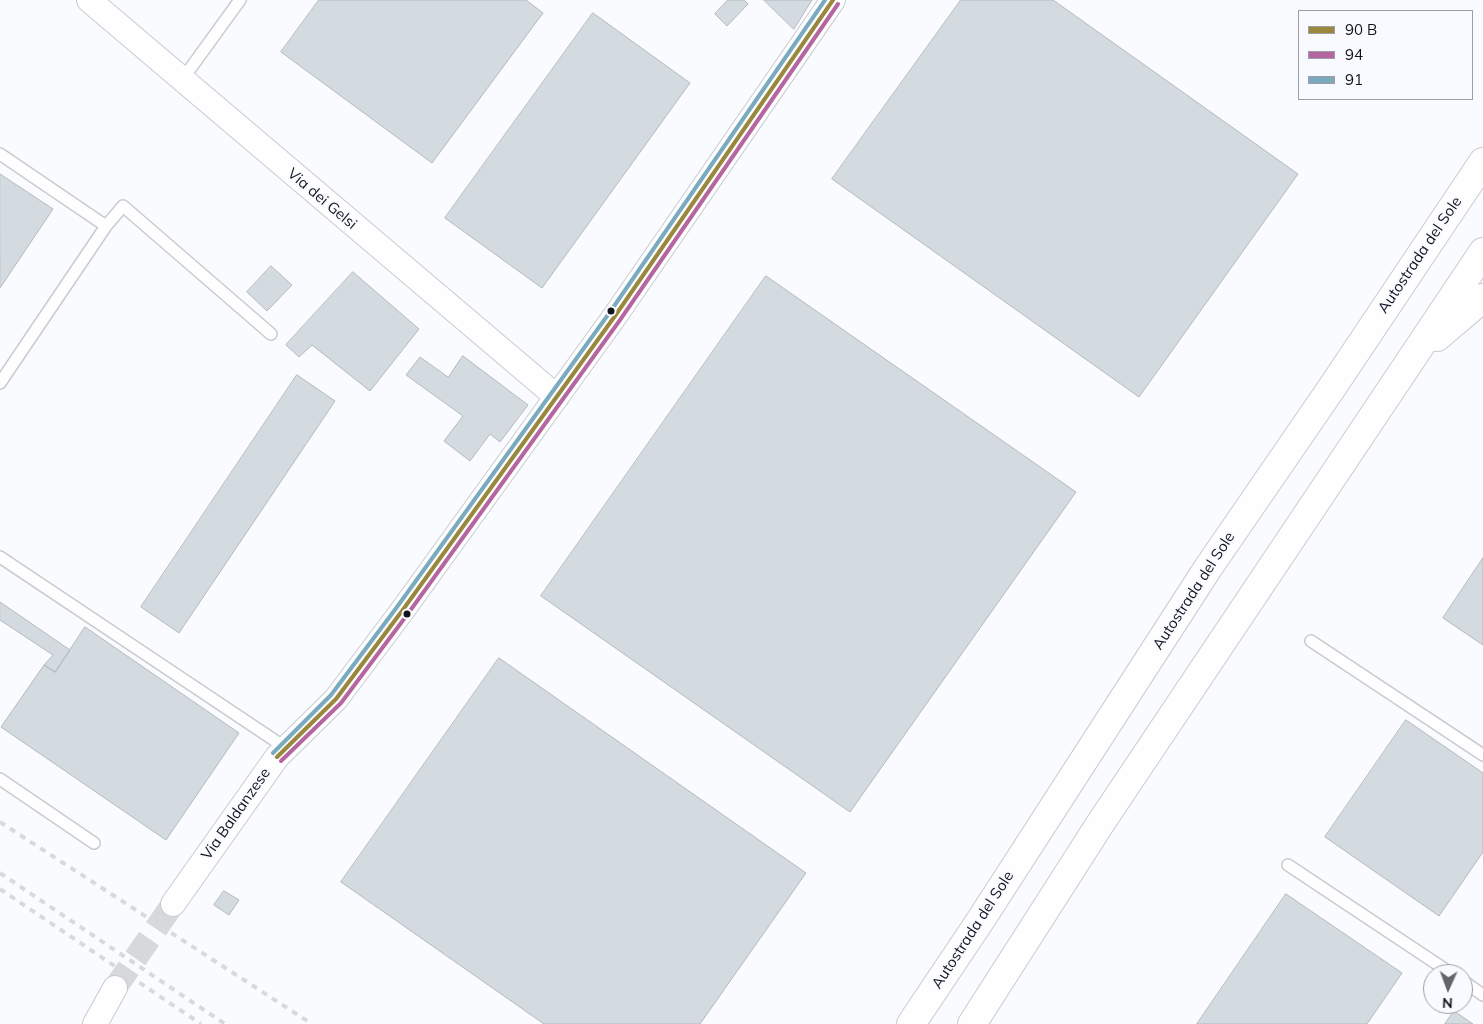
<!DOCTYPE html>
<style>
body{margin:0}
#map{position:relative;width:1483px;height:1024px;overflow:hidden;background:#f9fbfe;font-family:Mulish,sans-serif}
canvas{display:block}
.legend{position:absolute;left:1298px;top:10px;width:175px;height:90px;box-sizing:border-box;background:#f8faff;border:1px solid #9b9ea4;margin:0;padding:6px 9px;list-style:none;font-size:15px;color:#10141c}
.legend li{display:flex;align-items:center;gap:10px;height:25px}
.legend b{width:25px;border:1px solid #9b9ea4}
.north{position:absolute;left:1423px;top:964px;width:50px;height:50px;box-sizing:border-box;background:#f8faff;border:1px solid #9b9ea4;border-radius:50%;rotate:182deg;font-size:14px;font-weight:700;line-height:20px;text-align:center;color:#10141c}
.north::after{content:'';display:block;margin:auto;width:18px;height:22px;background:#62656b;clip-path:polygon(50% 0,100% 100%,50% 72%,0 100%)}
</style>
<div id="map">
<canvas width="1483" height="1024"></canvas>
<ul class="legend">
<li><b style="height:6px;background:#99873c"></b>90 B</li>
<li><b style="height:6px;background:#b566a0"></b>94</li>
<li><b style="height:6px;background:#79aabe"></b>91</li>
</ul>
<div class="north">N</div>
</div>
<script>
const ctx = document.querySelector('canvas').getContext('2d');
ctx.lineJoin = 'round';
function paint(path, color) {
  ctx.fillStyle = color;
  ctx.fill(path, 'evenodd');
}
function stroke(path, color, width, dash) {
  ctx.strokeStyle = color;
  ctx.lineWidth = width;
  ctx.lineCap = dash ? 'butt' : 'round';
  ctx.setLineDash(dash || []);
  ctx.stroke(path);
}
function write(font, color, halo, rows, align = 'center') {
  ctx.font = font + ' Mulish,sans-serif';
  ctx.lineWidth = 4;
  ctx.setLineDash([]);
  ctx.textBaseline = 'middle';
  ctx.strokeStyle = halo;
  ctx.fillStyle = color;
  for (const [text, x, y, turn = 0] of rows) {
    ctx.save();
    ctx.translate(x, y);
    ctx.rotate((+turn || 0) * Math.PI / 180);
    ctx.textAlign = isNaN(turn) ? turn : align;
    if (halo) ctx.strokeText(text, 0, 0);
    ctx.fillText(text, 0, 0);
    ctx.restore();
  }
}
const building = new Path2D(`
 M319,0h207l17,13 -111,150 -151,-111z
 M728,0h16l4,4 -21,22 -12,-12z
 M764,0h48l-18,29z
 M961,0h92l245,174 -159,223 -307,-218z
 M593,13l97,70 -148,205 -97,-70z
 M0,174l53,35 -53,79z
 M271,266l21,19 -25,26 -20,-19z
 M353,272l66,57 -49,62 -58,-46 -13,12 -13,-12z
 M766,276l310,216 -226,320 -309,-216z
 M463,356l65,49 -28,37 -10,-8 -20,27 -26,-20 19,-25 -57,-41 14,-18 28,20z
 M297,375l38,26 -156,232 -38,-26z
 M1483,558v87l-40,-27z
 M0,602l70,48 -15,22 -11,-7 9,-10 -53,-35z
 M85,627l154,106 -73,107 -165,-113 43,-62 11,7z
 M499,658l307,215 -106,151h-156l-203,-142z
 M1406,720l77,53v79l-44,64 -114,-79z
 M224,891l15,9 -10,15 -15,-10z
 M1286,894l116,79 -35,51h-170z
 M1454,1011l19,13h-28z`);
const streetTunnel = new Path2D(`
 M115,988l58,-84`);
const lane = new Path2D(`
 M182,80l58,-80
 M0,154l106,72
 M0,383l106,-157 17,-20 148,128
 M0,557l286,191
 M1311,641l172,114
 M0,779l94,64
 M1288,865l164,109
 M1463,981l20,14`);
const street = new Path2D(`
 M89,0l468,397
 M173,904l104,-147 59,-58 66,-88 213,-295 218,-316
 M95,1024l20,-36`);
const highway = new Path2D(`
 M1437,337l46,-39
 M911,1024l69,-103 228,-353 123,-179 152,-227
 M972,1024l128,-200 383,-572`);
const rail = new Path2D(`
 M0,822l312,202
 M0,873l225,151
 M0,889l201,135`);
const bus1 = new Path2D(`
 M277,757l59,-58 66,-88 213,-295 218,-316`);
const bus2 = new Path2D(`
 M281,761l60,-58 66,-88 213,-295 218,-316`);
const bus3 = new Path2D(`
 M273,753l58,-58 66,-88 213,-295 215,-312`);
const markers = [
 [611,311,4.5,"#10141c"],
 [407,614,4.5,"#10141c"]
];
const streetNames = [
 ["Via dei Gelsi",322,199,40],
 ["Autostrada del Sole",1420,255,-56],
 ["Autostrada del Sole",1194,591,-57],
 ["Via Baldanzese",236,814,-55],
 ["Autostrada del Sole",973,930,-57]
];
paint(building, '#d3dbe1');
stroke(building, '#b4b9be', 1);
stroke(streetTunnel, '#d6d8dc', 24, [24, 12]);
stroke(lane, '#c8cbd0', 14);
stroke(street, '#c8cbd0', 26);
stroke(highway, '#c8cbd0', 30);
stroke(lane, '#fefeff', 11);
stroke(street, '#fefeff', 24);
stroke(highway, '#fefeff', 28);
stroke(rail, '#d9d9da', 4, [6, 6]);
stroke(bus1, '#99873c', 4);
stroke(bus2, '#b566a0', 4);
stroke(bus3, '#79aabe', 4);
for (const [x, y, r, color] of markers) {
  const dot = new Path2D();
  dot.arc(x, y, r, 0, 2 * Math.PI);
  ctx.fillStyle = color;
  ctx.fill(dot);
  stroke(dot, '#f8faff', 2);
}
write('15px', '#10141c', '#f8faff', streetNames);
</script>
